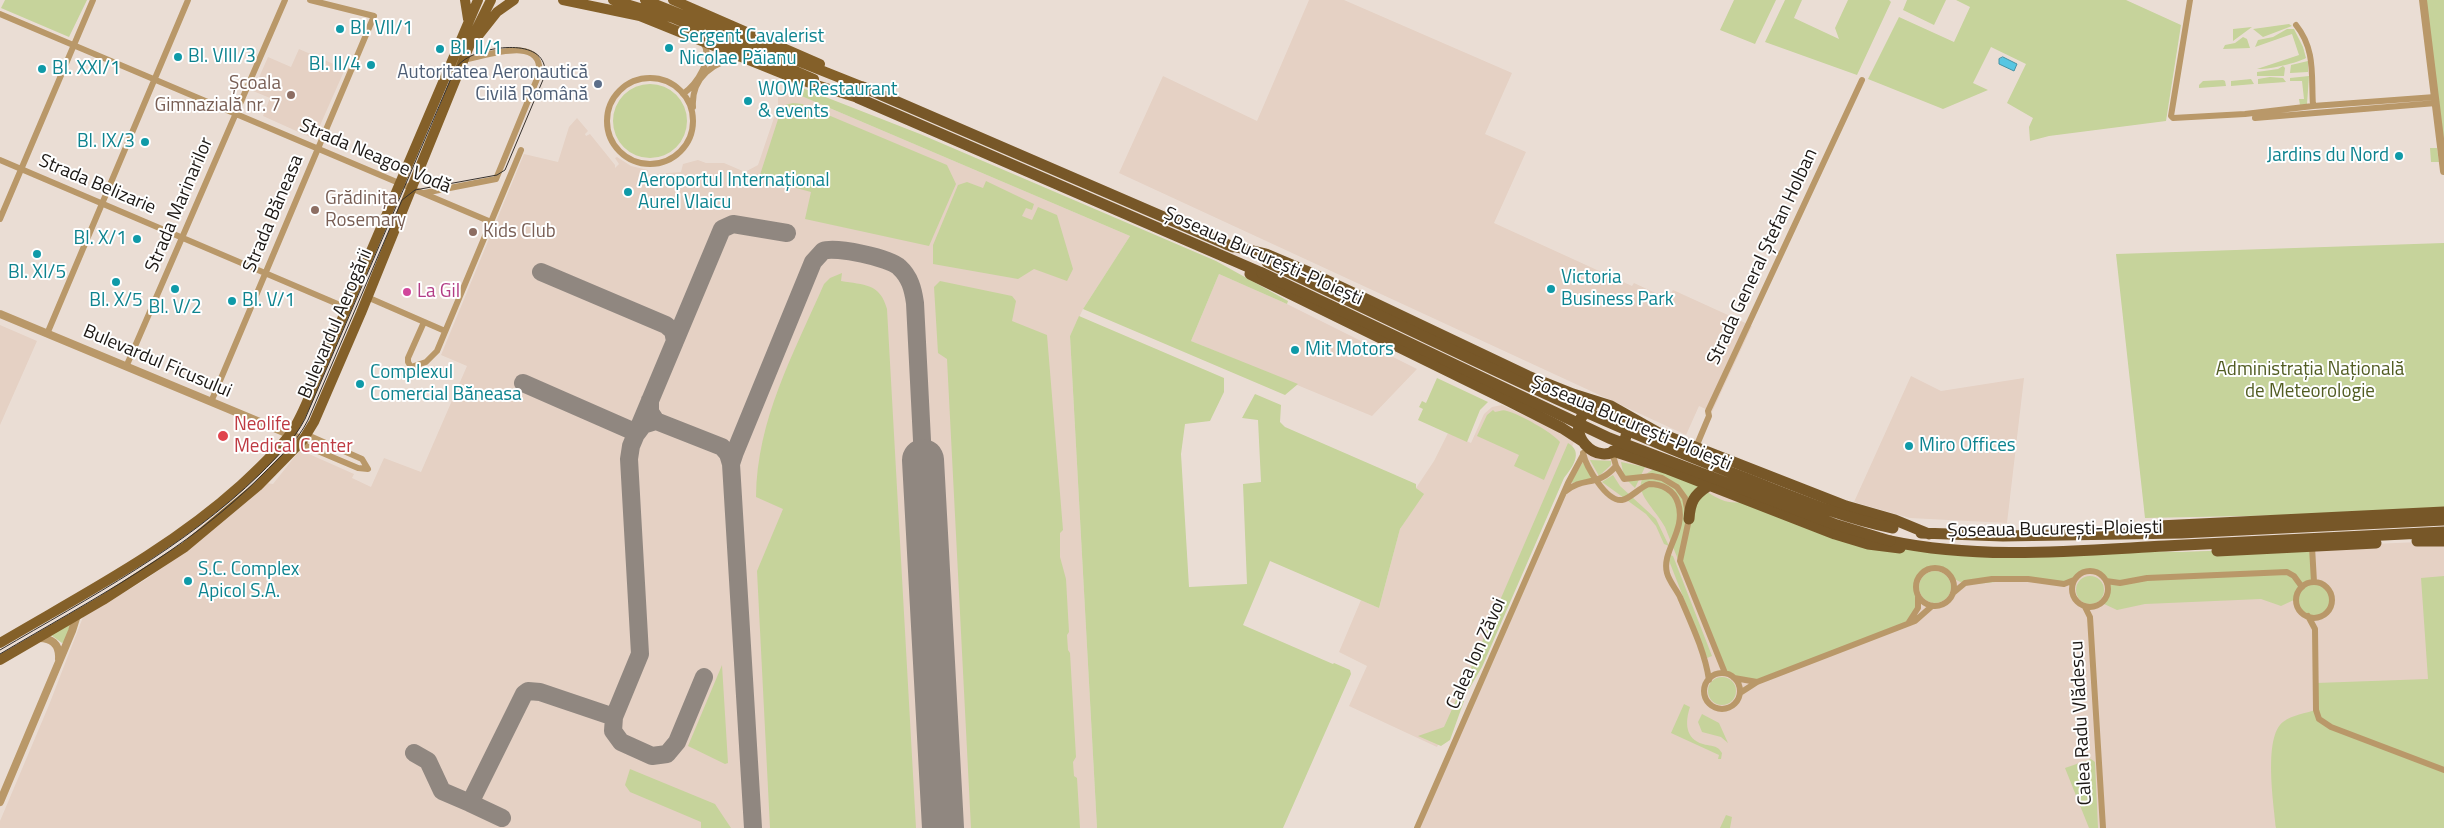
<!DOCTYPE html>
<meta charset="utf-8">
<style>
body{margin:0}
canvas{display:block;background:#eaddd4}
</style>
<canvas width="2444" height="828"></canvas>
<script>
const ctx = document.querySelector('canvas').getContext('2d');
ctx.lineJoin = 'round';
function paint(path, color) {
  ctx.fillStyle = color;
  ctx.fill(path, 'evenodd');
}
function stroke(path, color, width, dash) {
  ctx.strokeStyle = color;
  ctx.lineWidth = width;
  ctx.lineCap = dash ? 'butt' : 'round';
  ctx.setLineDash(dash || []);
  ctx.stroke(path);
}
function write(font, color, halo, rows, align = 'center') {
  ctx.font = font + ' "Titillium Web",sans-serif';
  ctx.lineWidth = 4;
  ctx.setLineDash([]);
  ctx.textBaseline = 'middle';
  ctx.strokeStyle = halo;
  ctx.fillStyle = color;
  for (const [text, x, y, turn = 0] of rows) {
    ctx.save();
    ctx.translate(x, y);
    ctx.rotate((+turn || 0) * Math.PI / 180);
    ctx.textAlign = isNaN(turn) ? turn : align;
    if (halo) ctx.strokeText(text, 0, 0);
    ctx.fillText(text, 0, 0);
    ctx.restore();
  }
}
const built = new Path2D(`
 M1309,0h35l168,73 -27,61 41,18 -32,71 138,63 2,-3 34,16 5,-9 79,36 -40,86 -13,-6 -13,29 -567,-262 44,-97 94,45z
 M299,49l46,20 -31,70 -51,-23 7,-18 -17,-7 15,-34 23,10z
 M785,89l345,147 -47,73 -13,27 27,492h-1097v-7l49,-116 34,-88 62,-37 34,-24 87,-73 7,1 27,-34 54,24 -2,4 19,9 13,-29 37,14 46,-106 -26,-11 83,-201 34,8 11,-35 8,-9 11,13 -3,3 1,2 4,-2 25,31v3l4,-4 -4,-6 2,-1 14,9 17,4v2l-6,1 1,6 1,-4 37,-3 2,-8 15,-4 8,3h18l21,9 13,-7 20,-59v-14l8,1z
 M1219,274l68,30 130,65 -45,47 -181,-75z
 M0,325l37,16 -37,84z
 M1911,376l30,15 83,-13 -17,145 -97,-5 -56,-16z
 M1502,405l73,35 -138,307 -88,-41 18,-40 -28,-14 22,-52 18,8 21,-79 23,-35 -7,-6 18,-27 14,-28 23,10 13,-29 8,-7z
 M1582,441l22,12 264,91 314,8 262,-11v229l-128,-59 -30,9 -13,23 3,85h-859l166,-373z`);
const green = new Path2D(`
 M5,0h82l-18,37 -68,-29z
 M1734,0h42l-21,44 -35,-14z
 M1785,0h17l-8,18 45,21 -4,-11 13,-28h41l2,2 -34,73 -92,-33z
 M1907,0h39l-12,25 -31,-15z
 M1956,0h170l55,25 -15,96 -117,15 -19,5 -1,-14 4,-9 -26,-15 19,-39 -35,-17 -18,36 15,7 -45,19 -75,-30 31,-62 55,25 16,-35z
 M2424,0h20v171z
 M2289,24l3,2 -29,11 -10,-8z
 M2252,27l-19,14v-12z
 M2287,29h7l9,18 3,11c-9,5 -38,12 -49,11l42,-14 -7,-21 -37,13 3,-7 15,-3z
 M2243,37l4,2 3,9 -27,1 2,-4 10,-2z
 M2308,61v11l-18,1 1,-8z
 M2283,66l2,2 -1,8h-27v-4l21,-3z
 M2309,76l-2,28 -7,1 -1,-6h5l-2,-18h-12v-3z
 M2270,77l13,1 3,4 -28,2v-5z
 M2251,79l3,5 -23,2v-5z
 M782,80l138,54 296,127 72,40 -1,3 -68,-30 -28,67 107,43 -13,11 -202,-86 47,-73 -345,-147z
 M2223,80l2,1 1,5 -27,2v-3l4,-4z
 M613 121a37 37 0 1 1 74 0a37 37 0 1 1-74 0Z
 M793,103l9,1 145,61 9,19 -27,62 -124,-27 6,-27 -52,-14 22,-68 4,-5z
 M2430,148h7l2,14h-8z
 M986,181l48,23 -2,6 -6,-2 -4,8 10,4 6,-13 19,8 16,54 -6,12 -33,-12 -16,10 -85,-15v-19l25,-60 9,-3 16,6z
 M2444,243v269l-299,6 -29,-264z
 M842,273l-1,8c23,4 39,2 46,28l29,519h-146l-13,-257 26,-62 -27,-12c1,-78 37,-142 68,-213l6,-6z
 M940,281l72,15 4,5 -4,20 35,14 16,195 -3,3v24l6,22 3,53 -2,3 1,15 2,3 6,104 -3,5 1,14 3,2 3,50h-109l-24,-469 -9,-6 -4,-66z
 M1079,316l145,62v14l-14,29 -25,3 -4,30 8,133 58,-3 -4,-100 18,-2 -3,-62 -16,-2 13,-24 26,11 -1,17 5,5 131,57v4l8,6 -24,35 -21,79 -109,-47 -27,64 90,39 1,-1 16,7 1,4 -68,154h-186l-27,-492z
 M1437,378l51,24 -8,8 -13,32 -49,-22 5,-11 -4,-2 3,-6 4,2z
 M1493,410l2,2c5,-1 8,-3 12,-1 12,3 45,21 53,31l-16,38 -30,-14 5,-11 -42,-19 10,-21z
 M1568,443c16,9 4,25 -4,35l-82,189 -13,22 -6,-3z
 M1590,460l21,1v4l-12,11z
 M1583,462l9,16 -19,5 -2,-1z
 M1621,462l24,5 -10,21 -11,-11z
 M1660,466c8,3 18,5 25,10 20,12 37,34 63,24l120,44 314,8 130,-5 2,35c47,7 -10,65 -18,17l-15,7 -20,-7 -116,5 -28,6 -15,-7c2,-3 5,-6 6,-10 5,-17 -16,-26 -29,-19l-7,11c-15,-2 -31,-7 -46,-6 -16,0 -47,7 -62,4 -15,-3 -24,-23 -41,-11 -12,9 -5,21 -4,33l-12,19 -150,58c-24,-4 -29,-2 -40,-25l-52,-130c-12,-23 -45,-44 -5,-61z
 M1613,475l7,11 36,33 13,27 -5,-2 -8,-18 -10,-12 -44,-32z
 M1666,553l7,3 39,100 -5,2z
 M1919 587a16 16 0 1 1 32 0a16 16 0 1 1-32 0Z
 M2076 590a14 14 0 1 1 28 0a14 14 0 1 1-28 0Z
 M2444,576v252h-168c-2,-23 -13,-91 7,-106 9,-7 23,-9 33,-12v-27l112,-4 -7,-101z
 M70,624l1,2 -7,16 -2,1 -11,-8z
 M722,665l6,98 -3,1 -37,-18z
 M1708 691a14 14 0 1 1 28 0a14 14 0 1 1-28 0Z
 M1457,698l7,3 -14,39 -9,6 -23,-10 26,-9z
 M1684,704l6,3c-5,15 -5,32 13,37 6,2 11,1 16,5l3,4 -1,6h-3l1,-4 -48,-22z
 M1702,714l17,9 9,20 -7,-6 -19,-5 -4,-10z
 M2091,759l4,3 3,66h-9l-24,-60z
 M630,769l85,35 16,24h-30v-6l-71,-30 -5,-7z
 M1726,815l6,2 -2,11h-10z`);
const water = new Path2D(`
 M2003,57l14,7 -3,7 -15,-7v-5z`);
const taxiway = new Path2D(`
 M541,272l125,53 7,6 2,10
 M523,383l114,50 6,-8 13,-4 -6,-9v-12
 M656,421l66,26 6,7 3,10
 M704,677l-27,65 -10,12 -15,2 -31,-14 -8,-11 1,-14 26,-63 -11,-195 2,-13 91,-217 11,-5 54,9
 M414,753l14,8 14,30 28,12
 M502,818l-32,-15 54,-109 4,-3 12,1 74,25
 M753,828l-22,-364 4,-12 78,-190 10,-11c12,-5 67,7 76,16 11,10 14,22 16,36l8,157`);
const runway = new Path2D(`
 M923,460l20,368`);
const minor = new Path2D(`
 M2190,0l-19,116 2,2 72,-4 68,-8 122,-9
 M0,14l491,208
 M2296,25c20,25 15,51 17,81
 M607 121a43 43 0 1 1 86 0a43 43 0 1 1-86 0Z
 M683,94c14,-10 31,-35 20,-52
 M693,107c-2,-29 21,-47 48,-49
 M2255,118l181,-15
 M0,160l347,148
 M424,193l72,-14 43,-105c5,-41 -55,-17 -76,-14
 M0,219l93,-219
 M367,297l78,34
 M424,322l-16,36v4l3,5 15,-5 11,-11 84,-201
 M47,334l141,-334
 M126,367l159,-367
 M211,402l163,-386 -64,-16
 M312,437l50,22 6,10 -10,-1 -52,-22 -3,-6z
 M1696,447l13,-31 -1,-5 154,-331
 M1612,452l4,14 8,13 28,-3 10,2 15,9 8,11 4,21 -9,42 45,112
 M1583,453c3,13 23,49 39,47 8,-1 18,-13 27,-16 13,0 25,6 29,19 9,27 -17,48 -11,70 2,8 9,16 13,24 11,26 25,55 29,83
 M1566,491c18,-15 31,-3 50,-25
 M2312,547l2,35
 M1916 587a19 19 0 1 1 38 0a19 19 0 1 1-38 0Z
 M2072 589a18 18 0 1 1 36 0a18 18 0 1 1-36 0Z
 M2106,581l14,2 27,-5 140,-6 7,4 8,11
 M2296 600a18 18 0 1 1 36 0a18 18 0 1 1-36 0Z
 M1953,593l12,-10 27,-4h36l36,5 10,-4
 M2085,607l5,10 13,211
 M2308,616l7,13 1,81 3,9 12,8 113,43
 M1909,622l9,-14v-11
 M1704 691a18 18 0 1 1 36 0a18 18 0 1 1-36 0Z
 M1734,678l23,4
 M1740,693l17,-11 158,-61 17,-15
 M1417,828l151,-345 15,-28`);
const tertiary = new Path2D(`
 M2423,0l21,171
 M0,314l303,126
 M37,638c14,-1 23,6 22,21
 M0,802l72,-171 5,-16`);
const primary = new Path2D(`
 M465,0l3,19
 M563,0l77,16 151,61 67,21
 M613,0l60,18 141,61
 M645,0l218,87
 M673,0l147,64
 M478,36l19,-24 17,-12
 M0,643c83,-49 169,-93 241,-158 17,-16 36,-33 50,-52 11,-16 18,-36 26,-55l161,-378
 M0,660l103,-60 82,-53 73,-61 45,-46 11,-18 47,-109 113,-279 17,-34`);
const trunk = new Path2D(`
 M863,87l370,160
 M858,98l404,175
 M1228,245l38,9 45,19 217,103 45,18 38,12 46,26 189,74 49,14 34,14
 M1250,274l257,126 55,28 20,13
 M1592,407c-35,21 7,66 29,38 6,-7 7,-15 5,-22
 M1613,451l55,18 167,65 33,10 32,4
 M1689,519c1,-17 5,-24 19,-33
 M2159,526l285,-14
 M1921,533l82,3 178,-3 263,-13
 M1890,541c90,19 183,10 275,5 93,-5 186,-9 279,-14
 M2417,541h27
 M2217,551l159,-8`);
const tram = new Path2D(`
 M0,650c90,-53 184,-102 260,-176 17,-17 34,-34 45,-55l150,-350c4,-5 8,-9 14,-12 20,-11 79,-20 76,18l-40,95 -8,5 -82,15 -13,10 -94,220c-11,22 -29,38 -46,55 -75,76 -171,125 -262,179`);
const trunkBridge = new Path2D(`
 M1267,262c154,72 306,150 465,211 53,20 105,44 161,55
 M1262,273l347,165 225,86 56,17`);
const markers = [
 [340,29,5,"#0f9aa8"],
 [669,48,5,"#0f9aa8"],
 [440,49,5,"#0f9aa8"],
 [178,57,5,"#0f9aa8"],
 [371,65,5,"#0f9aa8"],
 [42,69,5,"#0f9aa8"],
 [598,84,5,"#5c6f8a"],
 [291,95,5,"#8d6e63"],
 [748,101,5,"#0f9aa8"],
 [145,142,5,"#0f9aa8"],
 [2399,156,5,"#0f9aa8"],
 [628,192,5,"#0f9aa8"],
 [315,210,5,"#8d6e63"],
 [473,232,5,"#8d6e63"],
 [137,239,5,"#0f9aa8"],
 [37,254,5,"#0f9aa8"],
 [116,282,5,"#0f9aa8"],
 [175,289,5,"#0f9aa8"],
 [1551,289,5,"#0f9aa8"],
 [407,292,5,"#d1479c"],
 [232,301,5,"#0f9aa8"],
 [1295,350,5,"#0f9aa8"],
 [360,384,5,"#0f9aa8"],
 [223,436,6,"#e0444e"],
 [1909,446,5,"#0f9aa8"],
 [188,581,5,"#0f9aa8"]
];
const cultureNames = [
 ["Bl. VII/1",350,29],
 ["Sergent Cavalerist",679,37],
 ["Nicolae Păianu",679,59],
 ["Bl. II/1",450,49],
 ["Bl. VIII/3",188,57],
 ["Bl. II/4",361,65,"right"],
 ["Bl. XXI/1",52,69],
 ["WOW Restaurant",758,90],
 ["& events",758,112],
 ["Bl. IX/3",135,142,"right"],
 ["Jardins du Nord",2389,156,"right"],
 ["Aeroportul Internațional",638,181],
 ["Aurel Vlaicu",638,203],
 ["Bl. X/1",127,239,"right"],
 ["Bl. XI/5",37,273,"center"],
 ["Victoria",1561,278],
 ["Business Park",1561,300],
 ["Bl. X/5",116,301,"center"],
 ["Bl. V/1",242,301],
 ["Bl. V/2",175,308,"center"],
 ["Mit Motors",1305,350],
 ["Complexul",370,373],
 ["Comercial Băneasa",370,395],
 ["Miro Offices",1919,446],
 ["S.C. Complex",198,570],
 ["Apicol S.A.",198,592]
];
const serviceNames = [
 ["Autoritatea Aeronautică",588,73],
 ["Civilă Română",588,95]
];
const educationNames = [
 ["Școala",281,84,"right"],
 ["Gimnazială nr. 7",281,106,"right"],
 ["Grădinița",325,199],
 ["Rosemary",325,221],
 ["Kids Club",483,232]
];
const streetNames = [
 ["Strada Neagoe Vodă",375,157,23],
 ["Strada Belizarie",97,185,23],
 ["Strada Marinarilor",180,205,-67],
 ["Strada Băneasa",274,214,-67],
 ["Șoseaua București-Ploiești",1263,257,24],
 ["Strada General Ștefan Holban",1763,257,-65],
 ["Bulevardul Aerogării",336,324,-67],
 ["Bulevardul Ficusului",157,362,23],
 ["Șoseaua București-Ploiești",1631,424,23],
 ["Șoseaua București-Ploiești",2055,530,-1],
 ["Calea Ion Zăvoi",1477,654,-66],
 ["Calea Radu Vlădescu",2082,723,-93]
];
const hotelNames = [
 ["La Gil",417,292]
];
const parkNames = [
 ["Administrația Națională",2310,370],
 ["de Meteorologie",2310,392]
];
const healthNames = [
 ["Neolife",234,425],
 ["Medical Center",234,447]
];
paint(built, '#e5d1c4');
paint(green, '#c6d39b');
paint(water, '#58c6e2');
stroke(water, '#4692a4', 1);
stroke(taxiway, '#908780', 18);
stroke(runway, '#908780', 42);
stroke(minor, '#b99869', 6);
stroke(tertiary, '#b99869', 8);
stroke(primary, '#846029', 10);
stroke(trunk, '#775728', 11);
stroke(tram, '#36312d', 1);
stroke(trunkBridge, '#775728', 11);
for (const [x, y, r, color] of markers) {
  const dot = new Path2D();
  dot.arc(x, y, r, 0, 2 * Math.PI);
  ctx.fillStyle = color;
  ctx.fill(dot);
  stroke(dot, '#fff', 2);
}
write('19px', '#0d838f', '#fff', cultureNames, 'left');
write('19px', '#4e5e75', '#fff', serviceNames, 'right');
write('19px', '#785e54', '#fff', educationNames, 'left');
write('19px', '#1c1815', '#fff', streetNames);
write('19px', '#b23c85', '#fff', hotelNames, 'left');
write('19px', '#515c22', '#fff', parkNames);
write('19px', '#be3a42', '#fff', healthNames, 'left');
</script>
